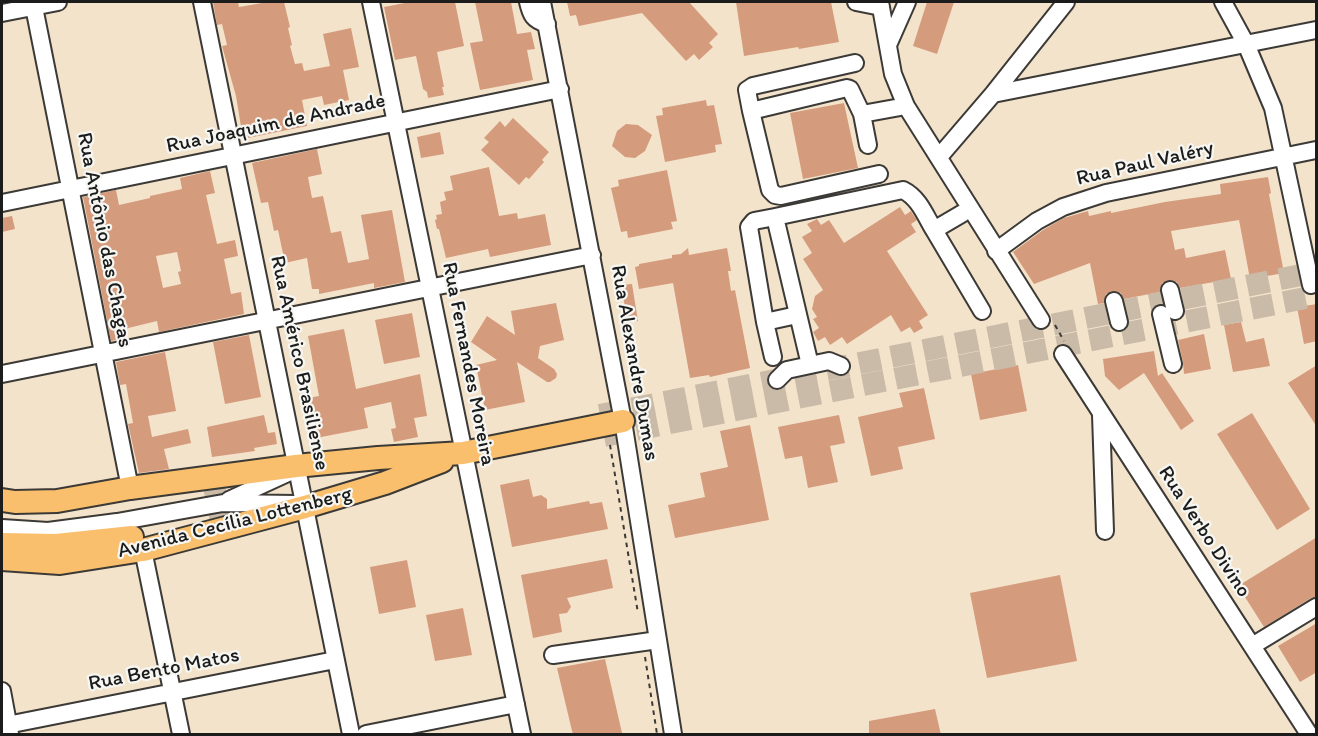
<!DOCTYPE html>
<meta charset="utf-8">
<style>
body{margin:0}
#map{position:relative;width:1318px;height:736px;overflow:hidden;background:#f4e3cb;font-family:Itim,sans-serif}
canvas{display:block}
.frame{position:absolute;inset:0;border:3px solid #1c1c1c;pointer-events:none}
</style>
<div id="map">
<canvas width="1318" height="736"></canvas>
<div class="frame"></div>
</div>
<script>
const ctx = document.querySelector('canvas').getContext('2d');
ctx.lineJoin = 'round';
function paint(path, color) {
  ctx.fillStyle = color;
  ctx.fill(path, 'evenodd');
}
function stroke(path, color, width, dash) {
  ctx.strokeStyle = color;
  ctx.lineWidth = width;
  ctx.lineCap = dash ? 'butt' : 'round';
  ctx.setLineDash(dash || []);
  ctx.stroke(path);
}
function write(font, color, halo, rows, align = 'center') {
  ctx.font = font + ' Itim,sans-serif';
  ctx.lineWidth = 4.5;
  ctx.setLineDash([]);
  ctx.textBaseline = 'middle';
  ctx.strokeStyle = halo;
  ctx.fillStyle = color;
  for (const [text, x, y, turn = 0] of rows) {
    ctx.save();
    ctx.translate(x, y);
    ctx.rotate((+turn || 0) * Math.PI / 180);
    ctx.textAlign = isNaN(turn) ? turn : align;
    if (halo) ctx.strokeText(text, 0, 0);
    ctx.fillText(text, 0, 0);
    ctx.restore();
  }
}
const building = new Path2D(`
 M213,2h25l1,5 29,-5h16l6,25 -2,1 4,17 -2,1 5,18 7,-1 2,8 26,-5 -7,-32 28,-6 8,39 -16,3 6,30 -25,5 -2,-9 -20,4 5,26 -64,13 -7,-43 -14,-50 5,-1 -5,-21 -5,1z
 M410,2h45l9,44 -27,6 7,35h-2l2,8 -16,3 -1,-6 -4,-3 -7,-33 -21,4 -11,-53z
 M475,2h36l6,32 14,-2 4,17 -8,1 6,30 -53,10 -10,-47 13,-2z
 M567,2h122l29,32 -9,9 4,4 -14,13 -5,-6 -8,7 -44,-48 -63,13 -3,-11 -6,1z
 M736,2h95l8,40 -40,7 -1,-2 -54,9z
 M927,2h27l-17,52 -24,-8z
 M706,100l1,6 7,-1 8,39 -7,1 1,7 -51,10 -9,-46 7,-1 -1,-7z
 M844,103l14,65 -55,11 -13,-66z
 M513,118l36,34 -7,8 2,2 -15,17 -3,-2 -7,8 -38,-35 8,-8 -5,-4 16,-17 5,6z
 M626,124l12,1 14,10 -7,16 -10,7 -10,-1 -13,-11 5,-15z
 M440,132l4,22 -23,4 -4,-21z
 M317,149l5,25 -14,3 4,21 11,-2 8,37 10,-2 7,32 21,-4 -8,-44 31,-5 13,72 -31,6v-5l-55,11v-5h-7l-5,-31 -22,5 -7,-33 -4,1 -6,-29 -7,1 -9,-40z
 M489,167l10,49 18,-3 1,6 27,-5 6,31 -61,12 -2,-8 -42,9 -7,-29h-2l-2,-9 2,-1 -1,-4 6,-1 -2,-12 6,-2 -2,-8 9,-2 -3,-14z
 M667,170l10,51 -6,1 2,7 -45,9 -1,-7 -6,1 -10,-44 8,-2 -1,-6z
 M210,171l5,22 -9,2 11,49 18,-4 3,16 -14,3 7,35 10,-2 3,22 -85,18 -2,-11 -37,9 2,9 -11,2 -28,-144 33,-7 3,15 31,-7v-2l32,-7 -2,-11zM177,252l4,19 -3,1 3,12 -18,4 -7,-32z
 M1268,177l3,16 -2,1 15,79 -34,6 -11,-59 -68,11 4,19 9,-2 2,10 39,-8 6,29 -51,9 -3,-6 -9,-2 -6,3 -2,9 -36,7 -3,-6 -9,-2 -6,3 -2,9 -6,1 -8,-41 -56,21 -21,-32 30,-22 21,-12 24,-7 1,5 22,-5v2l54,-11 56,-8 -1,-10z
 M900,207l5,8 6,-4 1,2 5,7 -6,4 5,8 -29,19 41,64 -9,6 4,7 -9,5 -4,-6 -9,5 -10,-17 -44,29 -5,-7 -12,8 -5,-8 -7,4 -5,-9 6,-4 -6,-9 4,-2 -5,-8 3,-13 8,-6 -20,-31 9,-6 -10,-16 10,-6 -5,-7 10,-5 4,6 8,-5 15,23z
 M12,216l3,13 -13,3v-14z
 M688,248l1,7 38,-7 4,23h-3l3,20 4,-1 15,78 -40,9 -1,-2 -19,3 -17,-95 -34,6 -4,-22 4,-1v-2l33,-6v-3l9,-1z
 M632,284l6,37 -10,2 -7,-38z
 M556,303l8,37 -24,6 -2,12 16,11 3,5 -1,4 -6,4h-3l-30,-20 8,40 -40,8 -9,-45 21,-5 -26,-18 16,-26 28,19 -4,-24z
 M1317,304v37l-13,3 -7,-37z
 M412,313l8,44 -36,7 -9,-44z
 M1241,322l5,20 18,-4 6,28 -37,6 -9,-47z
 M344,329l12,60 64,-15 7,42 -13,2 4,19 -24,5 -3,-13 5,-1 -5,-26 -27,6 4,20 -52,10 -8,-40 11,-2 -11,-60z
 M1204,334l7,35 -27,5 -1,-12 -5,-22z
 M249,335l12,62 -36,7 -12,-62z
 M1154,351l4,25 4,-3 32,48 -13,9 -37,-57 -25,17 -14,-14 -2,-17z
 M165,352l11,59 -28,5 4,21 36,-8 3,14 -27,6 5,20 -30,4 -11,-49 5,-1 -7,-39 -6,1 -4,-23z
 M1018,365l9,46 -47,9 -9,-46z
 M1317,365v62l-29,-44z
 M924,388l11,51 -37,8 5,22 -32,7 -13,-59 45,-10 -4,-14z
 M1252,413l58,96 -33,21 -60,-96z
 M264,415l4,18 7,-1 2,12 -23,4 1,3 -43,6 -5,-30z
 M839,415l6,28 -15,3 8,36 -30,6 -6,-32 -17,3 -7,-32z
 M750,425l19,95 -94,18 -7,-33 37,-8 -5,-24 28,-6 -8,-36z
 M529,479l4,18 8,-2 6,4v10l42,-8 1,3 12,-2 6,27 -96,18 -12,-62z
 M1317,537v60l-6,1 -47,29 -26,-41z
 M607,559l6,29 -46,10 4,9 -4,6 -8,1 3,18 -29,6 -12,-63z
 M407,560l9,47 -37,7 -9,-47z
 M1060,575l17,86 -90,17 -17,-85z
 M463,608l9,47 -37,6 -9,-46z
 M1317,623v49l-17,10 -22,-36z
 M605,659l17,74 -49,2 -16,-67z
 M935,709l6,26h-72v-14z`);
const majorTunnel = new Path2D(`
 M600,415l716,-143
 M604,436l712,-140
 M204,492l64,-11
 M209,517l54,-12`);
const path = new Path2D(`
 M1055,325l9,16
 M610,445l28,168
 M645,657l12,77`);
const minor = new Path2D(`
 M33,2l97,486
 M202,2l149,732
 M371,2l151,732
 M528,2c3,13 5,18 19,22
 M542,2l81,419 50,313
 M856,2l25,5
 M880,2l13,72 13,32 135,214
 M1223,2l23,42 27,64 38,177
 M2,13l56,-11
 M888,45l19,-43
 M993,94l323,-64
 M751,111l-4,-21 6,-4 102,-23
 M862,114l-12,-25 -3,-1 -96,23 19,79 5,5 6,1 98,-22
 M868,145l-6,-31 44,-8
 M939,157l54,-63 73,-92
 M2,203l558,-114
 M963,213l-29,17 48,81
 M996,251l41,-30 26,-14 43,-14 210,-43
 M1170,290l5,21
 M1114,301l5,21
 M1161,314l12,50
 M765,322l-16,-95 5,-6 21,-4
 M1063,354l246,380
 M773,357l-8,-35 32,-7
 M810,365l-35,-148 128,-27c16,8 22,25 31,40
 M2,374l590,-119
 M777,380l10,-10 42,-9 12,5
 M1101,415l4,116
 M229,500l61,-28
 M2,528l46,3 69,-9 106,-19 72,1
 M143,550l38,184
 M1252,646l64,-39
 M553,655l105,-15
 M2,691l8,43
 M2,726l333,-66
 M366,734l150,-30`);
const major = new Path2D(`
 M2,500l13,2 42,-1 73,-13 166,-22 82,-8 85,-5 160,-32
 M2,544l54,1 76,-8
 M2,559l58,4 83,-13 162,-43 80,-24 57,-22`);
const streetNames = [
 ["Rua Joaquim de Andrade",276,124,-12],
 ["Rua Paul Valéry",1145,164,-13],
 ["Rua Antônio das Chagas",104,240,79],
 ["Rua Américo Brasiliense",299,363,78],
 ["Rua Alexandre Dumas",634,363,80],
 ["Rua Fernandes Moreira",468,364,79],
 ["Avenida Cecília Lottenberg",235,523,-14],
 ["Rua Verbo Divino",1204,532,57],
 ["Rua Bento Matos",164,670,-11]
];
paint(building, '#d59b7d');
stroke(majorTunnel, '#c9bba8', 22, [22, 11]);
stroke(minor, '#3c3a36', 20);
stroke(major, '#3c3a36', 26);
stroke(path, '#3c3a36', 2, [4.5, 4.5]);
stroke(minor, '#fff', 16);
stroke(major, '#f9bf6c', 22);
write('21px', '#1c1c1c', '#f6f6f2', streetNames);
</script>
